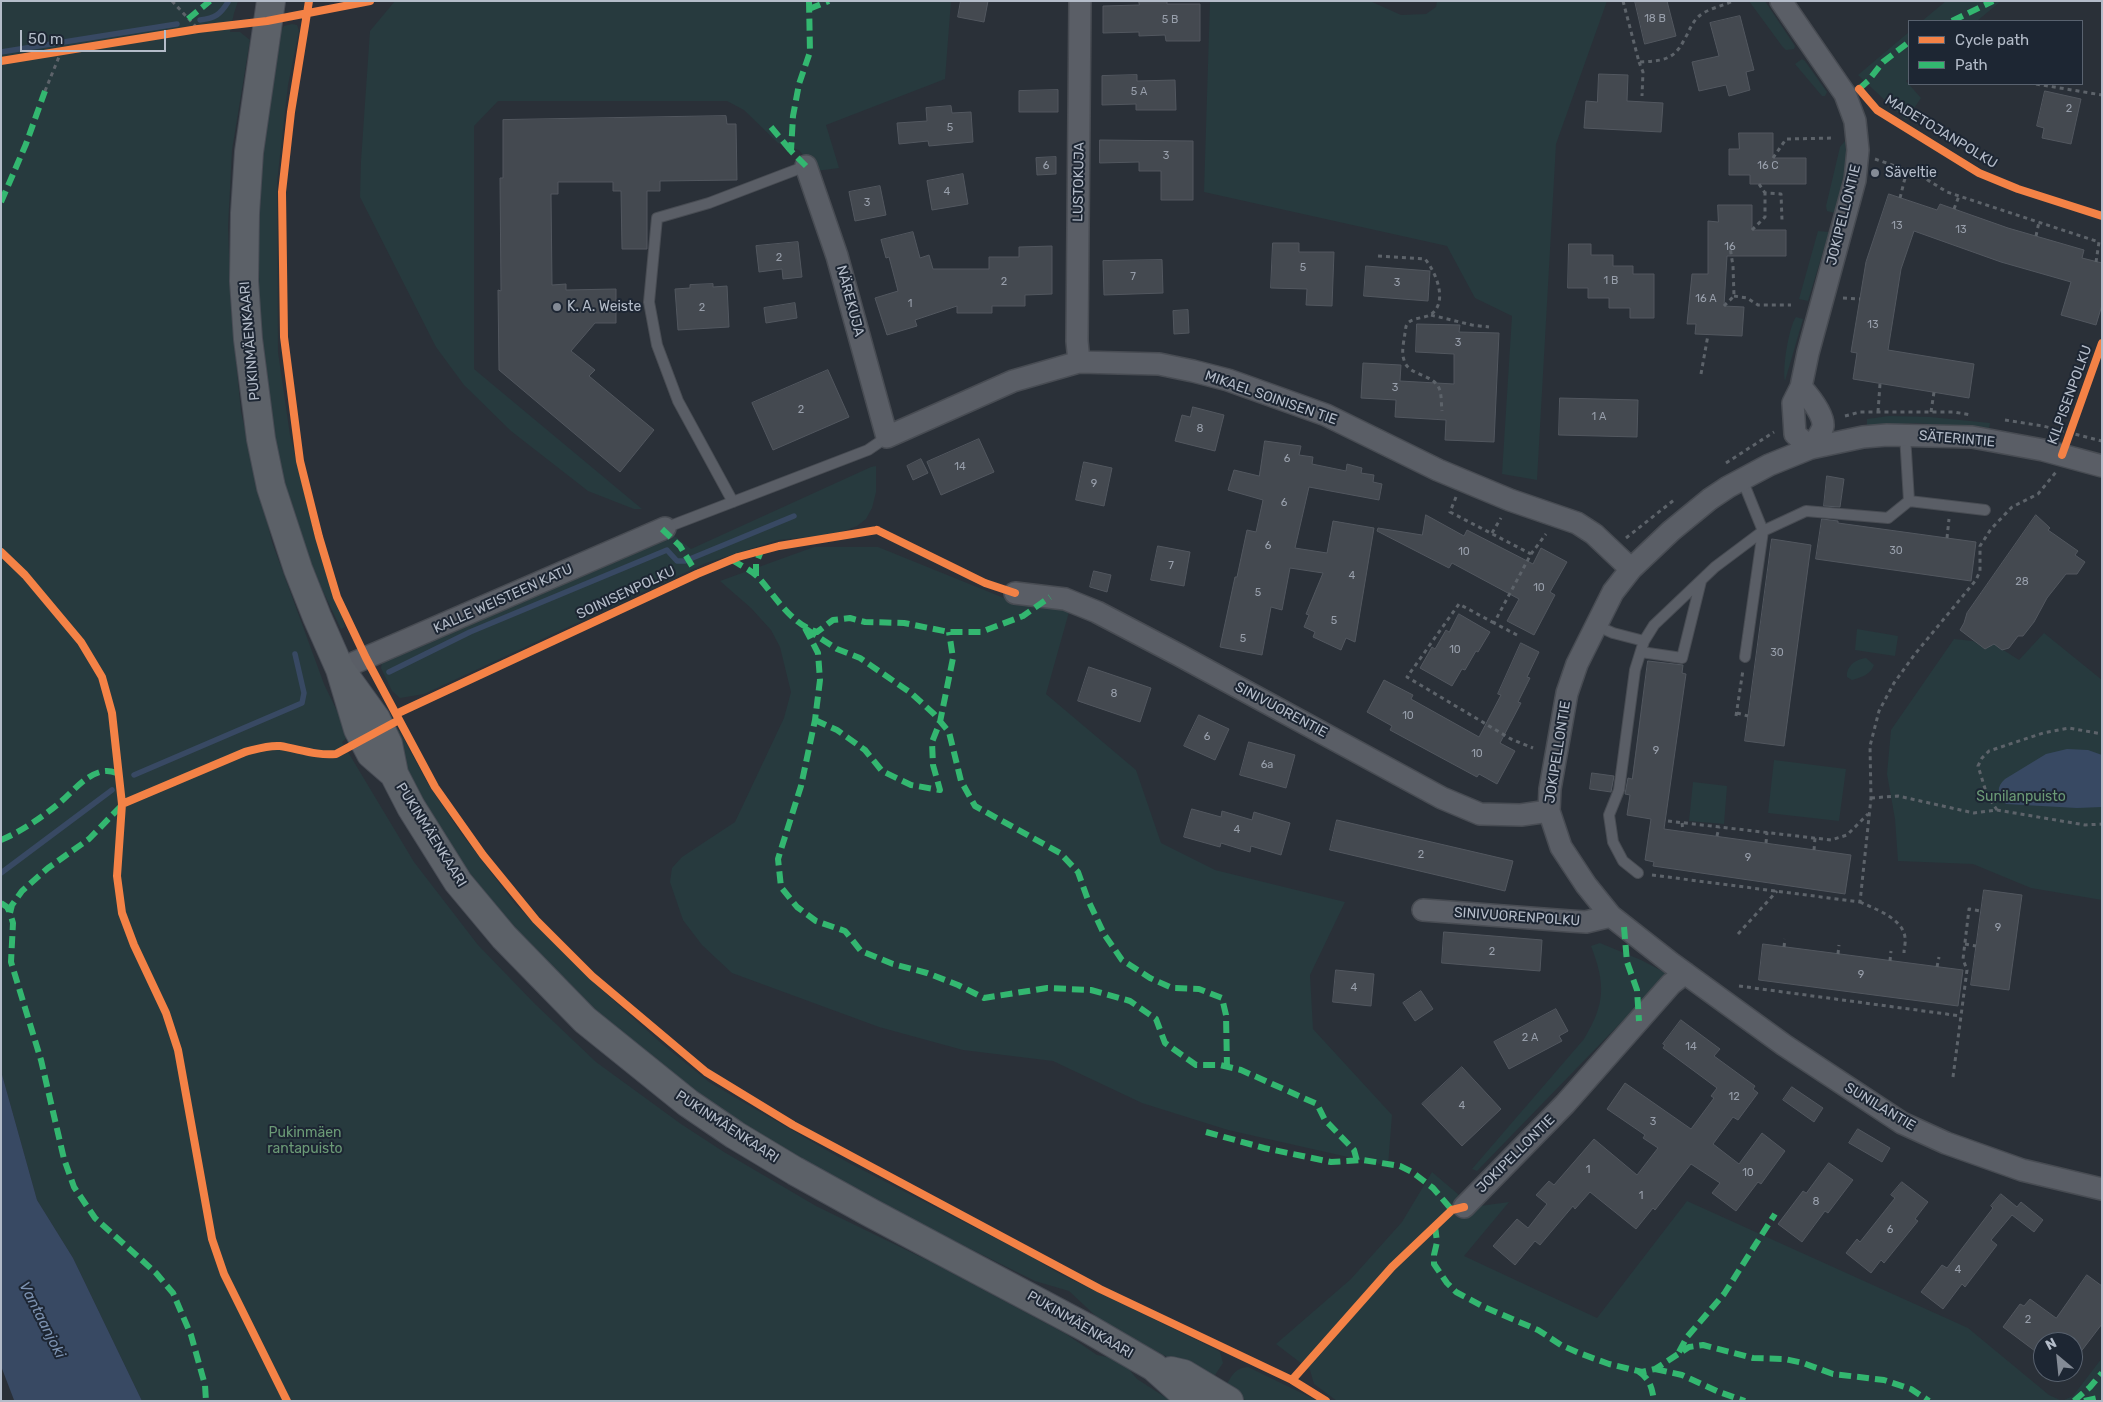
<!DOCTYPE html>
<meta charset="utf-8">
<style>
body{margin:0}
#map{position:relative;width:2103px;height:1402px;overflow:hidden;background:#2a3038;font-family:Rubik,sans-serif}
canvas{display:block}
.frame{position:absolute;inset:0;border:2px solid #b4bcc9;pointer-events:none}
.legend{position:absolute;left:1908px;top:20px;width:175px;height:65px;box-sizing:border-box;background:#1d2633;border:1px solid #59626f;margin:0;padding:6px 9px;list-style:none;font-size:15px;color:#b4bcc9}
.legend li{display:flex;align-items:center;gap:10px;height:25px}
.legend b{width:25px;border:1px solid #59626f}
.north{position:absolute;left:2033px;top:1332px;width:50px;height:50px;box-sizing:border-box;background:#1d2633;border:1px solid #59626f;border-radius:50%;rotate:332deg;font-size:14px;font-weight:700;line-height:20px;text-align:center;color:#b4bcc9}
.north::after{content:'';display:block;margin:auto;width:18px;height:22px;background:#848b96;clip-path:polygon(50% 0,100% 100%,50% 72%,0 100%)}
.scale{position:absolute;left:20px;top:30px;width:146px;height:22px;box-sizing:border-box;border:2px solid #b4bcc9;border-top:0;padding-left:6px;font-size:15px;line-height:18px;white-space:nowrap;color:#b4bcc9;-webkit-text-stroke:4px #1d2633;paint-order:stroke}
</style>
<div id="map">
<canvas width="2103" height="1402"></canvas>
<div class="frame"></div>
<ul class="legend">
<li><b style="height:6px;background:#f48246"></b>Cycle path</li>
<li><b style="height:6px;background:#33b770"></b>Path</li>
</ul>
<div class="north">N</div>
<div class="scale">50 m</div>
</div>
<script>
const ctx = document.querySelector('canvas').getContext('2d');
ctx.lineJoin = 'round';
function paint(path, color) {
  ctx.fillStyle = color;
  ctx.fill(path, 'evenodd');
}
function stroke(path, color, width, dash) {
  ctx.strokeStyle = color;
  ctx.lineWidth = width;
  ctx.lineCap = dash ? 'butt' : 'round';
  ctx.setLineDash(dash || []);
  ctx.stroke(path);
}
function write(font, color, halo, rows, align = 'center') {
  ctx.font = font + ' Rubik,sans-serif';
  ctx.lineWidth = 4;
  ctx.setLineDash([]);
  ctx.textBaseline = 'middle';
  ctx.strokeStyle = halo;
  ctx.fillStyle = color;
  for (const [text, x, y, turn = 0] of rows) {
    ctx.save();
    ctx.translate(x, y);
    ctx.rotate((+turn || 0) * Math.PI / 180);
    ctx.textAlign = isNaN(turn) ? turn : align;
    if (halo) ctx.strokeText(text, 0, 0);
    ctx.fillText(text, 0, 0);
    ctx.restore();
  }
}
const green = new Path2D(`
 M1,1h237l-4,12 -4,19h10l10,8 -18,110 -4,77 3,81 10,104 31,130 52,142 25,52 -7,6 72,120 64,83 57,59 61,58 85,62 43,28 92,54 119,58 131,70 31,21 24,5 16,19 34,22h-1029l-69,-143 -36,-58 -36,-129z
 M395,1h556l-6,78 -119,46 13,43 -23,3 -17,-21 -21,-7 -34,-33 -17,-9h-229l-24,25v243l168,140h-8l-46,-18 -77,-60 -47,-46 -28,-38 -76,-150 1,-36 9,-130z
 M1210,1h160l31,14 25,-1 10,-7 1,-6h170l-51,143 -19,336 -35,-6 10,-158 -37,-18 -28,-52 -243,-54z
 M1749,1h16l30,45 -1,3 -8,1 -4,-4z
 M1946,1h55l-24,20h-55z
 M292,24l5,1 2,6 -11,54 -11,97 1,170 12,83 24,98 29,87 2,7 -4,2 -21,-44 -27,-68 -16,-61 -16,-108 -3,-74 3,-93 6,-67 13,-83 4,-5z
 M1909,32v47l-3,2 15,17 -15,22 -48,-45z
 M1802,59l3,2 22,31 -2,4h-3l-27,-32z
 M1845,141l2,20 -12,52 -8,-2 -1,-5 14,-59z
 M1818,231l11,1 -21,69 -9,-2z
 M1796,317l7,2 -18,62c-3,-12 4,-55 11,-64z
 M1889,416l41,1 60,6 -1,6 -73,-6 -49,3v-7z
 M876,466v26l-4,16 -6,11 -9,7 -21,8 -58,6 -72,23 -282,131 -24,4 -8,-7 -11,-23 1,-6 13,-8 277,-120 19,15 180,-82z
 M814,547h64l131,53 32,3 28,9 -23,82 90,76 25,73 54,27 130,32 -35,73 3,54 79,86 -4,51 -160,-36 -86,-27 -89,-42 -90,-11 -84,-23 -147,-54 -30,-28 -19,-25 -13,-38 2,-14 10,-11 53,-35 49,-104 7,-26 -11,-45 -9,-17 -20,-22 -31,-27z
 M1857,629l41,7 -3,20 -40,-6z
 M2044,633l58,47v220l-71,-12 -58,-24 -75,-3 -3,-42 -8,-45 4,-44 63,-91 19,2 12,8 9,-5 25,16z
 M1866,658l8,7c-4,10 -12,12 -22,15l-5,-3c-1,-11 9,-18 19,-19z
 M392,729l7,1 29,54 33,49 54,71 87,86 59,53 48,39 53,31 87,50 183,94 26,16 157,76 5,3 3,11 -12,18 -110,-60 -32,-30 -34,-10 -157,-78 -85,-48 -73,-46 -73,-52 -85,-77 -55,-61 -56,-69 -22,-35 -38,-77z
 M1774,760l72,9 -7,52 -71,-8z
 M1693,782l34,4 -3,38 -35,-3z
 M1600,943l41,17 27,14 -191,197 -5,-2 112,-130c21,-35 22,-54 7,-93z
 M1432,1172l41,35 36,-5 -45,54 133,62 90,-117 281,127 81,67 13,6 11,-5 29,-38v43h-765l-23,-17 -4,-14 -34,-26 75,-65 51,-57z
 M1248,1367l70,34h-71l-22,-13c6,-11 9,-20 23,-21z`);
const water = new Path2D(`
 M2067,749l21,1 14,5v52l-25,1 -71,-4c-9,-9 -10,-17 -1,-25l41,-25z
 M1,1071l36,129 36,58 69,143 -128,-1 -13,-34z`);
const stream = new Path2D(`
 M200,20c15,-2 20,-5 28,-18
 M1,52l176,-28
 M389,672l81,-40 197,-82 10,11h8l109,-45
 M134,775l168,-72 2,-10 -9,-39
 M1,873l111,-83`);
const building = new Path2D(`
 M961,1h27l-4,21 -26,-5z
 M1139,1h28v3h33v37h-34l-1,-6 -26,1v-4l-36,1v-27l36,-1z
 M1635,1h32l9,35 -31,8z
 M1740,16l14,54 -8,2 4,18 -21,6 -3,-11 -27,6 -7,-29 27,-6 -9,-33z
 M1599,74l29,1 -1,26 36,2 -2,29 -77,-4 2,-27 11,1z
 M1137,75v6l38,-1 1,30h-40v-6l-34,1v-29z
 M1058,90v22h-39v-21z
 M2045,91l36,8 -10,45 -29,-6 2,-10 -7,-2z
 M951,106l1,7 19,-1 2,30 -44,4 -1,-5 -29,3 -2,-21 30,-2 -1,-13z
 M726,116l1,8h9l1,56 -77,1v10h-13v58h-25l-1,-58h-8v-9h-55v12h-7l1,91 14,-1v6l50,-1v34h-21l-24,28 24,19 -6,6 65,54 -34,42 -121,-102 -1,-80 3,1 -1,-113h3v-58z
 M1739,133h34v25h33v26h-56v-9h-21v-26h10z
 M1100,140l93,1v59h-32v-29h-22v-9l-39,1z
 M1056,157v17l-19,1 -1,-17z
 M963,174l5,30 -36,6 -5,-29z
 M880,186l6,29 -31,6 -6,-29z
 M1889,194l48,16 3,-6 68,24 76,22 -2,8 20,5v42l-6,20 -35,-10 10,-33 -70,-20 -87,-31 -13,38 -13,81 86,14 -5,34 -116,-19 4,-26 -6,-1 15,-90z
 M1718,205h34v25h34v26h-59l-3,50 20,1 -2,29 -47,-2 1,-10h-9l5,-50h16v-53l10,1z
 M913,232l7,26 9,-3 4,14h56v-12h30v-10l33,-1v48l-27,1v11h-33v7h-35v-7l-42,14 2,6 -30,9 -12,-37 23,-7 -9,-34 -3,1 -5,-18z
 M798,242l4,35 -19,2 -1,-10 -23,3 -3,-26z
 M1273,243h26v9h35l-2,54 -26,-1 1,-16 -36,-1z
 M1569,244h22v11h22v11h20v8h21v44h-24v-10h-21v-10h-21v-10h-20z
 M1162,260l1,33 -59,2 -1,-34z
 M1366,266l64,5 -2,30 -64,-5z
 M713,284v3l14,-1 2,41 -51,3 -3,-41 15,-1v-3z
 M795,303l2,15 -31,5 -2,-15z
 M1188,310l1,23 -15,1 -1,-23z
 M1417,324l43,1 -1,7 40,1 -5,109 -49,-2 1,-20 -51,-3 1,-17 -35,-2 2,-35 38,2 -1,16 54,3v-30l-38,-2z
 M828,370l21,47 -76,33 -21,-47z
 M1560,398l78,2 -1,37 -78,-2z
 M1193,407l31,8 -9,36 -40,-10 7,-26 8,2z
 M979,439l15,33 -53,23 -14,-33z
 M1265,441l36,5 -2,9 14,2 -1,7 34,7 1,-7 15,4 -1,5 13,2 -1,7 9,2 -3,16 -70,-13 -14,61 32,5 6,-32 41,7 -19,114 -9,-4 -5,12 -28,-13 2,-5 -11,-5 5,-12 -3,-1 17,-41 -33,-5 -8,42 -11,-3 -9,48 -42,-8 15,-70h2l10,-47 9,2 7,-32 -35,-10 6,-20 25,6z
 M921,459l7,14 -15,7 -6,-14z
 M1084,462l28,6 -8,38 -28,-6z
 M1827,476l17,3 -4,28 -16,-1z
 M1426,515l38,21 3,-6 66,34 8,-16 26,14 -17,30 5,3 -21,40 -27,-14 12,-22 -67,-36 -3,5 -72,-37 1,-3 44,7z
 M2036,515l14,13 -2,2 30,21 -3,4 10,7 -8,12h-11l-19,24 -13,24 -11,14h-5l-9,12 -7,2 -8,-6 -9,5 -25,-19 4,-7 3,-10z
 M1822,519l16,2v2l138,19 -5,39 -155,-22z
 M1772,539l39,6 -27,201 -39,-5z
 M1158,546l32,6 -6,34 -33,-6z
 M1094,571l17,4 -4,17 -17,-5z
 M1459,614l31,18 -12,20 -2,-1 -11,19 -3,-1 -10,17 -32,-18 12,-21 3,2 11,-19 3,2z
 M1521,643l18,9 -12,25 3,1 -12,24 3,1 -21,40 15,8 -18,33 -18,-10 -2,3 -39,-21 -48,-26 2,-4 -25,-14 17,-32 29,15 -2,4 68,38 22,-42 -3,-1z
 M1648,661l35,4 -1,8 4,1 -22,155 187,26 -6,39 -192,-28 1,-4 -9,-2 6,-41 -24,-4 3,-20 -5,-1 3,-16 4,1z
 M1089,667l62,21 -11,34 -62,-21z
 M1199,715l30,14 -14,31 -31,-14z
 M1249,742l46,13 -9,33 -46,-13z
 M1592,773l22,3 -3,16 -21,-3z
 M1192,809l29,8 1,-6 30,9 2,-8 36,11 -9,32 -30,-9 -1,6 -29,-9 -1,4 -36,-10z
 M1337,820l176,41 -8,30 -175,-41z
 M1984,890l38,5 -13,95 -38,-5z
 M1444,932l98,8 -2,31 -98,-8z
 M1763,944l200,26 -5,36 -199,-26z
 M1336,970l38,4 -3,32 -38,-4z
 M1421,991l12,18 -18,12 -12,-18z
 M1556,1009l12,22 -9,5 3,5 -53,28 -15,-27z
 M1681,1020l39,29 -6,7 41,30 -2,3 5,4 -20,27 -5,-3 -20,27 26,20 23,-31 23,18 -24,33 -3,-2 -22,29 -24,-18 8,-10 -29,-19 -36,46 -2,-2 -17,21 -46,-37 -15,17 -2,-3 -33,39 -5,-4 -20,24 -22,-19 24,-27 11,9 19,-24 -11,-9 13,-14 5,4 40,-46 43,36 21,-27 -15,-10 2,-3 -38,-26 18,-26 66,46 23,-31 -3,-2 6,-8 -54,-40 2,-3 -2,-1z
 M1462,1067l39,42 -39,37 -40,-42z
 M1792,1087l31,21 -9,14 -31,-22z
 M1858,1129l32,19 -8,14 -33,-19z
 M1829,1163l24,17 -25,33 -3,-2 -23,31 -24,-18 25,-33 3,2z
 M1902,1182l26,20 -13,17 3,2 -34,42 -3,-3 -10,13 -25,-20 11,-14 3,3 35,-44 -4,-3z
 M2001,1194l16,13 4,-5 22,18 -9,12 -22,-17 -21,25 6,5 -32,42 -3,-3 -19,25 -22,-17 21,-27 5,3 46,-60 -2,-2z
 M2087,1275l15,11v38l-29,38v-20h-30v15l-40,-30 17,-23 4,2 6,-7 26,19z`);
const path = new Path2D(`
 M172,1l26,28
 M1623,1l16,61c21,-1 35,-1 45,-22 5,-8 7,-16 14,-23 8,-8 25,-11 35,-16
 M1639,62l4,10 -1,24
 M2036,84l66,11
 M45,91l16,-39
 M1773,158l13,-19 49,-1
 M1875,159l43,15 29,18 152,50 -3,20
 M1759,184l6,9
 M1900,198l7,-28
 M1954,209l5,-13
 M1752,230l13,-13v-24l16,1 1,26
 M2036,236l3,-14
 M1378,256l47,3c11,13 24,44 5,56 -6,3 -16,3 -21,7 -4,3 -3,7 -4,11 -1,8 -4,19 -1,27 4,16 28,13 35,28 3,7 2,16 3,23
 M1734,296l13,2 11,7h33
 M1843,298l17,1
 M1724,306l10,-10 -1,-30 -3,-19
 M1431,315l41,10 17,2
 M1701,374l7,-39
 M1878,412l2,-28
 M1931,412l3,-20
 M1845,416l15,-4h94l17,3
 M2005,420l38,6 59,15
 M1726,463l48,-31
 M1456,497l-6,15 81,42
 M1492,533l9,-15
 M1626,538l48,-38
 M1947,538l2,-19
 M1494,623l-35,-19 -52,73 104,62 22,9
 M1517,635l-23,-12 37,-69 15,-20
 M1737,713l11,3
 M1736,716l7,-46
 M1871,798l27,-2 76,17 23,-3 88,15 17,-1
 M1997,810l-10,-15 -9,-29 4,-8 7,-7 54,-18 26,-5 33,6
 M1668,821l163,19 16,-5 21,-21
 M1682,823l1,8
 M1717,836l2,-9
 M1766,843l1,-11
 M1814,850l1,-12
 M1652,875l208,27 11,-104 -1,-52 9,-35 15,-28 21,-29 61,-74 4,-9v-25l11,-17 21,-22 26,-13 18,-22
 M1860,902c15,7 42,16 45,35 1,5 -1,11 -1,16
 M1738,934l39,-43
 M1965,944l11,2
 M1784,947l1,-8
 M1838,954l1,-9
 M1890,961l1,-10
 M1937,967l2,-10
 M1739,986l222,30
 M1953,1077l14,-107 -4,-11 6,-50 12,2`);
const lane = new Path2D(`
 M1905,435l4,66
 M1742,479l21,52 -18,126
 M733,502l-55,-101 -21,-56 -8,-43 8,-84 52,-15 97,-37
 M665,528l203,-78 19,-13
 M1595,625l18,8 31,8
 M1641,652l41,6 19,-77
 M1638,873l-15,-12 -10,-19 -4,-27 10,-25 16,-120 9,-29 10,-16 61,-58 48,-36 43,-20 82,7 21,-17 76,9`);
const street = new Path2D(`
 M1781,1l64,93 10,27 3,29 -3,30 -47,173 -7,34 -8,16 2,31 16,14
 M806,166l31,90 50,181 126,-56 66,-19 80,2 34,7 35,9 98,35 112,55 72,30 67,23 17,11 37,35
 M1079,362l-2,-21 3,-340
 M1801,387c7,8 23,28 22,39 -1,7 -9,16 -12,22
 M2102,466l-59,-16 -71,-13 -85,-2 -24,2 -52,11 -42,17 -41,22 -18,12 -39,32 -40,38 -18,23 -36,72 -10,29 -17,96 -1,22 12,36 25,38 25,31 60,47 113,82 118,78 44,20 76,27 80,19
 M1015,593l50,6 32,13 82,43 263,143 38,16 41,1 28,-4
 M340,669l325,-141
 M1423,910l147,11 16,1 25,-6
 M1464,1207l101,-103 106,-120 14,-11`);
const primary = new Path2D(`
 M271,1l-22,151 -4,61 -1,68 4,58 13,100 10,48 27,82 19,48 23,52 18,60 13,25 23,20
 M340,669l36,50 12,25 6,30 17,33 47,75 46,55 81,83 103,83 47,32 60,36 76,42 216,115 67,39 38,34
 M1171,1371l13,3 45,27`);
const quiet = new Path2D(`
 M809,9l20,-8
 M188,19l22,-18
 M1952,21l41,-20
 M1859,89l9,-8 15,-19 26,-20
 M771,127l20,24
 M806,166l-15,-15 2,-35 6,-32 11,-32 -1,-51
 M1,202l25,-58 19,-53
 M662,529l18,17 17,28
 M732,560c8,5 19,10 26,17 17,19 33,47 59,55l16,-12 17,-2 15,4 39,1 45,9h32l42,-16 27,-19
 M756,576v-12l5,-13
 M805,628l13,25 2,27 -5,40 -14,66 -23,73 3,28 16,20 19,14 29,10 16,20 32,13 34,9 31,12 26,13 63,-10 44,2 39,11 26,18 9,24 31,22h24l21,5 76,34 8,16 29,30 3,11
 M806,629l31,20 23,9 51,35 23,21 15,18 12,49 14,25 85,47 18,19 10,28 16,34 18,26 28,18 22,10 27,1 23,9 4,17 1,52
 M815,720l22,10 28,20 17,21 29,14 29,5 -7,-25 -1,-23 8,-20 13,-64 -4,-26
 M121,806l-32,33 -41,29 -26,23 -10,14 -2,8 3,10 -2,39 30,98 23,99 10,28 21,31 61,55 17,20 18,42 14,50 1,16
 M1,840c19,-8 40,-22 56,-35 14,-11 26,-28 43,-33 7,-2 12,-1 19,2
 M1,903l6,4 3,6
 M1624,927l3,35 10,28 2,31
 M1206,1132l58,16 67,14 32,-2 37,6 12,6 21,16 19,22
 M1435,1226l2,16 -3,13v9l13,19 9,9 28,15 54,23 23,15 18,8 30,11 33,8 13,-3 34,-22 14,-2 50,13 32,1 18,4 30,11 51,6 27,9 18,12
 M1679,1352l8,-15 37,-43 51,-80
 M1655,1369l27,6 37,17 26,9
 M1638,1371c12,8 14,16 16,30
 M2074,1401l16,-14 12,-14
 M2084,1401l18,-4`);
const cycleway = new Path2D(`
 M309,1l-18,111 -9,80 2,145 16,124 19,76 18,60 29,61 69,129 48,68 53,65 56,56 114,96 87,53 307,164 192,91 34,21
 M1,61l197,-32 69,-8 103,-20
 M1859,89l18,21 102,63 39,16 84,27
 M2062,455l40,-112
 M877,530l108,53 30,10
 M1,552l24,23 56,67 21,35 10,36 10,91 -5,72 5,37 12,32 32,68 12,37 34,189 12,35 63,127
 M396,714l301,-140 41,-17 41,-11 98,-16
 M122,804l123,-52c12,-3 23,-7 35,-6 19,3 37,10 56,8l63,-34
 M1292,1380l100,-113 60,-57 12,-3`);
const markers = [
 [1875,173,5,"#848b96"],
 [557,307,5,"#848b96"]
];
const numberNames = [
 ["18 B",1655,19],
 ["5 B",1170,20],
 ["5 A",1139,92],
 ["2",2069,109],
 ["5",950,128],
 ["3",1166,156],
 ["6",1046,166],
 ["16 C",1768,166],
 ["4",947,192],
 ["3",867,203],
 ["13",1897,226],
 ["13",1961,230],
 ["16",1730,247],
 ["2",779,258],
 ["5",1303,268],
 ["7",1133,277],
 ["1 B",1611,281],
 ["2",1004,282],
 ["3",1397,283],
 ["16 A",1706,299],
 ["1",910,304],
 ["2",702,308],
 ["13",1873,325],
 ["3",1458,343],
 ["3",1395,388],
 ["2",801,410],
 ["1 A",1599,417],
 ["8",1200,429],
 ["6",1287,459],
 ["14",960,467],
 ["9",1094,484],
 ["6",1284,503],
 ["6",1268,546],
 ["30",1896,551],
 ["10",1464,552],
 ["7",1171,566],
 ["4",1352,576],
 ["28",2022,582],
 ["10",1539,588],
 ["5",1258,593],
 ["5",1334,621],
 ["5",1243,639],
 ["10",1455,650],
 ["30",1777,653],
 ["8",1114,694],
 ["10",1408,716],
 ["6",1207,737],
 ["9",1656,751],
 ["10",1477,754],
 ["6a",1267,765],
 ["4",1237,830],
 ["2",1421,855],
 ["9",1748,858],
 ["9",1998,928],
 ["2",1492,952],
 ["9",1861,975],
 ["4",1354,988],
 ["2 A",1530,1038],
 ["14",1691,1047],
 ["12",1734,1097],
 ["4",1462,1106],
 ["3",1653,1122],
 ["1",1588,1170],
 ["10",1748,1173],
 ["1",1641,1196],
 ["8",1816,1202],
 ["6",1890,1230],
 ["4",1958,1270],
 ["2",2028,1320]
];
const streetNames = [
 ["MADETOJANPOLKU",1941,132,31],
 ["LUSTOKUJA",1079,182,-89],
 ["JOKIPELLONTIE",1844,215,-76],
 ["NÄREKUJA",850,301,75],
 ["PUKINMÄENKAARI",250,341,-95],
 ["KILPISENPOLKU",2070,395,-70],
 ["MIKAEL SOINISEN TIE",1271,398,19],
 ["SÄTERINTIE",1957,439,5],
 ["SOINISENPOLKU",626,593,-25],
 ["KALLE WEISTEEN KATU",503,599,-24],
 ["SINIVUORENTIE",1281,710,28],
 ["JOKIPELLONTIE",1558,752,-81],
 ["PUKINMÄENKAARI",431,835,58],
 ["SINIVUORENPOLKU",1517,917,4],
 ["SUNILANTIE",1880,1107,31],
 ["PUKINMÄENKAARI",727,1127,33],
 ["JOKIPELLONTIE",1516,1154,-45],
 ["PUKINMÄENKAARI",1080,1325,30]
];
const poiNames = [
 ["Säveltie",1885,173],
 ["K. A. Weiste",567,307]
];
const parkNames = [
 ["Sunilanpuisto",2021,797],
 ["Pukinmäen",305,1133],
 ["rantapuisto",305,1149]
];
const waterNames = [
 ["Vantaanjoki",42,1320,63]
];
paint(green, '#273a3e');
paint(water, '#384963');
stroke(stream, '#384963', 5.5);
paint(building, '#444950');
stroke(building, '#52575f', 1);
stroke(lane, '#484c53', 12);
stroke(street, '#484c53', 24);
stroke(primary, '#484c55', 30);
stroke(path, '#5d636a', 3, [4, 4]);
stroke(lane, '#5a5e66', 10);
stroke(street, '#5a5e66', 21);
stroke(primary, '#5c6168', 28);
stroke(quiet, '#33b770', 6, [12, 6]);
stroke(cycleway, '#f48246', 8);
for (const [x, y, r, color] of markers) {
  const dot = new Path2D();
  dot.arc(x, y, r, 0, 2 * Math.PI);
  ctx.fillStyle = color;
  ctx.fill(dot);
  stroke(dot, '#1d2633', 2);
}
write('11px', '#989fab', null, numberNames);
write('14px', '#b4bcc9', '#1d2633', streetNames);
write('14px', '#b4bcc9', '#1d2633', poiNames, 'left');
write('14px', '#6b9a76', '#1d2633', parkNames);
write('italic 15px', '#7c92b1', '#1d2633', waterNames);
</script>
